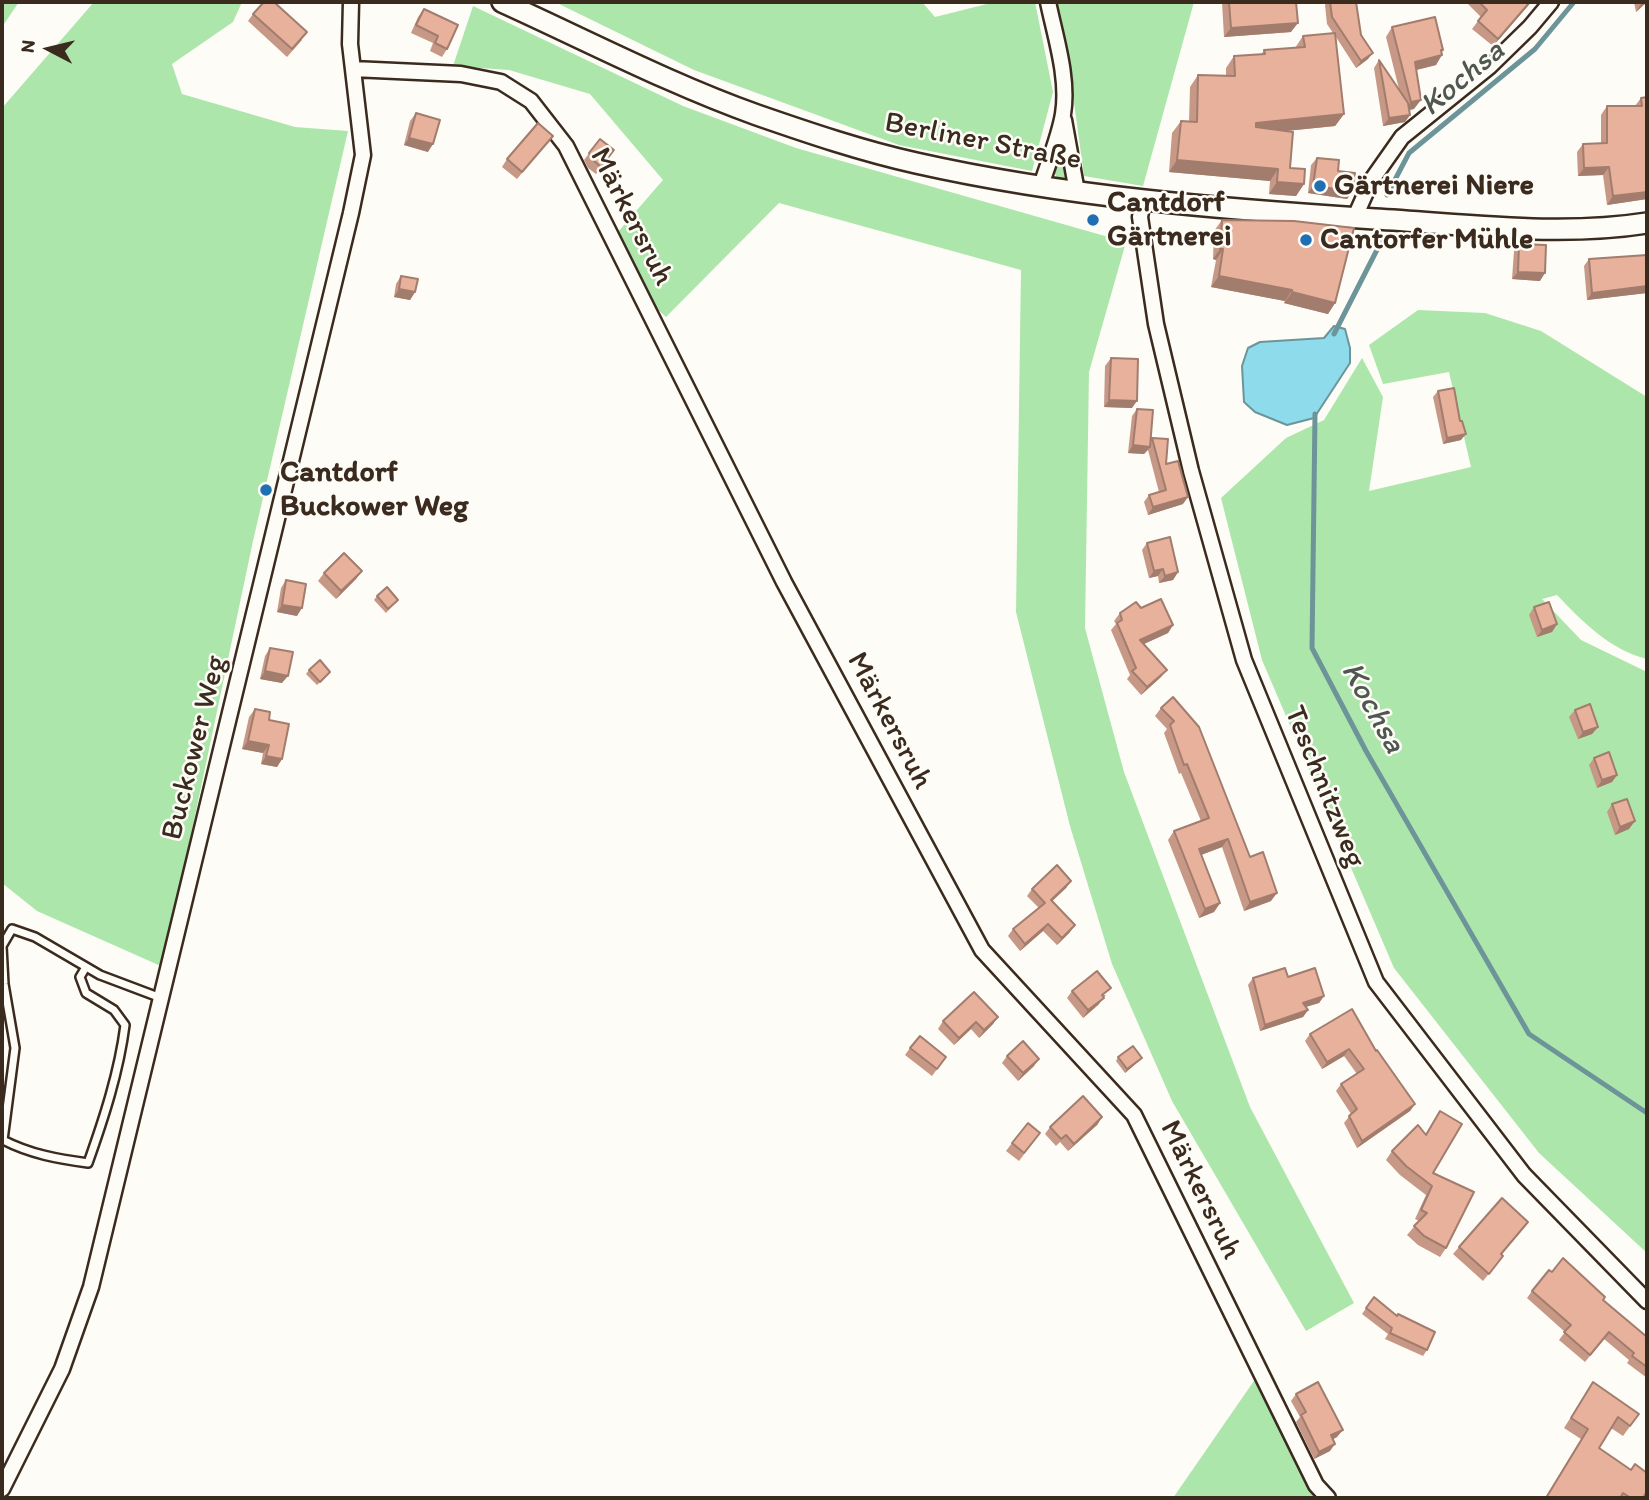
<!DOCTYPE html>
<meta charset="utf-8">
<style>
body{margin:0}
#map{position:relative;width:1649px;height:1500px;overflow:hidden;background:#fdfcf7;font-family:Itim,sans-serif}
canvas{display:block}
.frame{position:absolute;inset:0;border:4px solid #3b2a1e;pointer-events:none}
.north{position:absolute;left:14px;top:14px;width:70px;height:70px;-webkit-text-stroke:5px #fdfcf7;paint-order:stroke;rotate:277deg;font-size:19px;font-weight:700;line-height:28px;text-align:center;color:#3b2a1e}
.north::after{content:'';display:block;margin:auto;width:24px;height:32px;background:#3b2a1e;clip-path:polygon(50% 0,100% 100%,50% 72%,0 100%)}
</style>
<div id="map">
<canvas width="1649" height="1500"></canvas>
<div class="frame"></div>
<div class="north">N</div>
</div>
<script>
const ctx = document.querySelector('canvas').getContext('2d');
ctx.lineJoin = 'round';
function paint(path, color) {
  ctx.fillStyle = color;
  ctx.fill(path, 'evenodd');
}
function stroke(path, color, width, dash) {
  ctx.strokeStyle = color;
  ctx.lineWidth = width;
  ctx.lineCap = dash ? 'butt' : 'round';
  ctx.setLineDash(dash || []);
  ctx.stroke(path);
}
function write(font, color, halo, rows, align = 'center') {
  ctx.font = font + ' Itim,sans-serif';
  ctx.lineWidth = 5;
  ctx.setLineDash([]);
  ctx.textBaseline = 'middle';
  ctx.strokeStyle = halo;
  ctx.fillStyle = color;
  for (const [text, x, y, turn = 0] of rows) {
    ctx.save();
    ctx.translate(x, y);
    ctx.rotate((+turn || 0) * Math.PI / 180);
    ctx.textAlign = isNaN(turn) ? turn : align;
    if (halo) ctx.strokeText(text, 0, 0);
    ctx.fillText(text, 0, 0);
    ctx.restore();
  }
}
const green = new Path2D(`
 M2,2h17l-17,25z
 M94,2h37l6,2 24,-2h81l-9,20 -61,42 10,30 113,33 53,4 -95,410 -90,426 -126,-56 -35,-28v-775z
 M555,2h367l13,15 60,-15h40l18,90 -21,79 -133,-26 -205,-75z
 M1054,2h140l-51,184 -59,-10 -14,-103z
 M473,6l210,100 113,42 330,94 -37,130 -4,256 39,144 126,335 104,196 -48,28 -134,-230 -60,-137 -42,-138 -54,-214 5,-342 -242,-67 -113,114 -13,-12 -36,-72 46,-53 -73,-86 -81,-24 -56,-4z
 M1064,140l4,34 -4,5 -7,-1 -4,-8z
 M1418,310l67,3 56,18 106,66v262c-37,-9 -64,-37 -90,-64l-15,4 39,41 66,32v581l-108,-100 -145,-185 -132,-308 -41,-162 65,-60 38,-18 38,-62 21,39 -14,94 102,-24 -22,-95 -66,12 -14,-39z
 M1258,1375l56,123h-141z`);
const water = new Path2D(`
 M1334,326l11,3 5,19v15l-36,55 -27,7 -32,-13 -11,-10 -2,-36 6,-18 12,-6 64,-4z`);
const stream = new Path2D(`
 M1387,195l22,-42 126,-104 39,-47
 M1334,334l48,-94
 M1315,414l-3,234 54,103 163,283 118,79`);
const lane = new Path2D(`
 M86,967l-6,10 6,16 28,17 11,15c-6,47 -21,93 -37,138 -30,-4 -58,-9 -85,-23l12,-92 -11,-64 -2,-38 10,-17 23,8 65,38 61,23`);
const street = new Path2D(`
 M353,69l108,5 40,8 30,19 35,45 218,436 198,368 152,165 182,370 12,13
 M1064,120l13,72
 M1041,186c7,-23 18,-48 22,-72 6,-36 -8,-78 -15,-112
 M1143,201l-3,16 16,107 35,147 53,189 132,322 148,193 123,126
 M1355,217l16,-36 31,-44 88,-71 40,-39 21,-25
 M2,1489l60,-120 29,-82 260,-1074 12,-58 -13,-111 1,-42`);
const secondary = new Path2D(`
 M502,2c84,38 168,82 255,113 52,18 105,36 159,48 151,34 305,46 459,56 90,5 183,18 272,4`);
const wall = new Path2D(`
 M1222,2h74l-5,30 -67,5z
 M1327,2h29l5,33 7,24 -12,9 -20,-31 8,77 -9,12 -50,5 5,37 14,16 -8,12 -27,-2 1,-13 -101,-9 3,-39 9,-12 8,1 1,-35 8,-12h28v-7l8,-12 27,-1 3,-5 31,-2 8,-12 30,-3 -6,-9 -2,-19z
 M1466,2h65l-38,44 -21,-17 9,-12z
 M1634,2h13l-11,10z
 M424,9l23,40 -5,8 -12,-6 3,-8 -22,-10 7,-16z
 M253,14l49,26 -15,17 -39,-36z
 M1392,27l50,25 -6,13 -20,5 -2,39 -5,1 1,5 -5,7 -22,4 -9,-58 5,-8 20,29 -13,-52z
 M1647,97v102l-40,6 -4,-30 -25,1 -1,-24 6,-8 18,-1v-28l6,-9h28l6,-8z
 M416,113l12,39 -24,-7 6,-24z
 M600,139l14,11 -18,24 -8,-6 -4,-8z
 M547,143l-30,36 -15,-12 5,-8z
 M1317,158l21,13 15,20 -6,8 -39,-6 3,-28z
 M1222,220l113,83 -7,11 -44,-11 1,-2 -74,-14 5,-27 -3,-1 1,-28z
 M1519,244l21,37 -28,-2 2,-28z
 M1647,255v38l-60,7 -3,-34 5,-7z
 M401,276l14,16 -5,8 -16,-3 2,-13z
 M1111,358l21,50 -28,-1 1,-41z
 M1438,391l23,49 -18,4 -10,-47z
 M1137,409l13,31 2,-2 14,26 17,40 -35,11 -4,-13 5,-7 10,-3 -11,-42 -4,4 -16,-1 4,-37z
 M1147,543l31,29 -5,8 -14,3 -1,-7 -9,2 -7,-28z
 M362,571l-6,8 -20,20 -18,-18 6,-8z
 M286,580l11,36 -20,-4 4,-24z
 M377,596l21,4 -12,13 -12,-13z
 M1534,607l23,17 -5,8 -15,5 -8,-22z
 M1141,608l32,17 -5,8 -24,11 17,33 -20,18 -14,-16 3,-4 -19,-45 5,-6 -2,-3 6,-8z
 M270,648l12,35 -22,-4 5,-23z
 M309,670l21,2 -13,13 -11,-11z
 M1173,697l77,160 21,44 -27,10 -22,-64 -21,8 19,48 -6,9 -15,6 -31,-78 6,-9 27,-10 -20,-48 -2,1 -15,-41 3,-4 -12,-13 6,-8z
 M255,709l27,50 -5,8 -16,-3 2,-11 -21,-4 7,-32z
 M1575,710l23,17 -6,7 -14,5 -9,-22z
 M1594,758l23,17 -5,7 -15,6 -8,-23z
 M1612,804l17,25 -14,6 -8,-23z
 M1071,881l-5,7 -14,13 18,31 -13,13 -14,-14 -23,20 -12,-15 5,-7 26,-21 -12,-12 5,-7z
 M1288,977l36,19 -5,7 -13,4 2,3 -5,7 -43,14 -12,-46 5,-7z
 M1072,991l34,4 -8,10 -15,13 -16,-20z
 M998,1017l-5,7 -14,14 -8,-9 -17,16 -16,-16 5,-8z
 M1310,1034l66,17 39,53 -5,7 -53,37 -13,-25 7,-9 -15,-23 5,-7 16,-10 -13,-18 -22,13 -17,-28z
 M910,1048l36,9 -14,19 -27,-21z
 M1007,1056l27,10 -16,15 -16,-18z
 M1118,1057l24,1 -3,3 -14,12 -9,-12z
 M1440,1111l-7,62 13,75 -6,9 -22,-12 -11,-10 12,-14 -4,-2 11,-24 -26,-20 -14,-15 6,-9 33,-16z
 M1102,1117l-5,8 -29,26 -8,-9 -4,4 -11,-12 5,-7z
 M1035,1140l-16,21 -13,-10 6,-8z
 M1523,1229l-22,25 2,2 -20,25 -30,-27 6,-7z
 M1532,1291l71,9 44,37v41l-20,-15 2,-3 -25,-21 -19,23 -26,-22 6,-8 -38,-34z
 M1374,1297l53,53 -4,6 -38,-17 3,-5 -26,-20z
 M1593,1382l46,32 -16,22 -12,-8 -12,20 44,50h-98l36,-59 -17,-11z
 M1296,1394l41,43 -4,2 -3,12 -16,8 -18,-37 4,-5 -9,-16z`);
const shadedWall = new Path2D(`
 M1530,2h1l-38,44 5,-7z
 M1644,2h3l-11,10 4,-7z
 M1298,23l-7,9 -67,5 7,-9z
 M1443,50l-4,6 3,-1 -6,10 -28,7 7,-10z
 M1373,53l-5,6 -12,9 5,-7z
 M1421,100l-7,9 -10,2 7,-9z
 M1344,114l-9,12 -88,9 9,-12z
 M1410,115l-5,7 -22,4 6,-8z
 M409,138l24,6 -5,8 -24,-7z
 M1177,160l101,9 -8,12 -101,-9z
 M1609,167l-6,8 -25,1 6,-8z
 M1277,182l27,2 -8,12 -27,-2z
 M1313,186l40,5 -6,8 -39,-6z
 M1647,192v7l-40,6 6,-9z
 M1220,249h3l-7,11 -3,-1z
 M1518,272l27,1 -5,8 -28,-2z
 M1219,276l73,14 -7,11 -74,-14z
 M1647,286v7l-60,7 5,-7z
 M399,289l16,3 -5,8 -16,-3z
 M1292,292l43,11 -7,11 -44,-11z
 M1109,400l28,1 -5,7 -28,-1z
 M1466,434l-5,6 -18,4 4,-6z
 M1133,445l17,2 -6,7 -16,-1z
 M1188,497l-5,7 -35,11 5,-8z
 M1163,569l-5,7 -9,2 5,-7z
 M362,571l-6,8 -20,20 5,-8z
 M1178,572l-5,8 -14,3 6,-7z
 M282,605l20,3 -5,8 -20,-4z
 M1557,624l-5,8 -15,5 5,-7z
 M1173,625l-5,8 -33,15 5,-8z
 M1167,670l-6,7 -20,18 6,-8z
 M265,671l23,5 -6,7 -22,-4z
 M1598,727l-6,7 -14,5 5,-7z
 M248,741l21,4 -6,8 -21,-4z
 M266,756l16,3 -5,8 -16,-3z
 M1617,775l-5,7 -15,6 5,-8z
 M1635,821l-6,8 -14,6 5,-8z
 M1228,839l-6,8 -29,11 6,-9z
 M1071,881l-5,7 -20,19 5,-7z
 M1277,893l-6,8 -27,10 6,-9z
 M1220,903l-6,9 -15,6 6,-9z
 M1048,924l-5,7 -23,20 5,-7z
 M1075,925l-5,7 -13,13 5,-7z
 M1324,996l-5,7 -21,6 5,-6z
 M1104,998l-6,7 -15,13 5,-8z
 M1308,1010l-5,7 -43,14 5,-6z
 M998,1017l-5,7 -14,14 5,-8z
 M976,1022l-5,7 -17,16 5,-7z
 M1349,1049l-5,7 -22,13 5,-7z
 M1142,1058l-3,3 -14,12 2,-4z
 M1039,1059l-5,7 -16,15 5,-8z
 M1415,1104l-5,7 -53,37 5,-7z
 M1102,1117l-5,8 -29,26 6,-7z
 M1343,1430l-6,7 -11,6 5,-8z
 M1335,1444l-5,7 -16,8 5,-7z`);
const building = new Path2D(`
 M264,2h10l33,30 -15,17 -39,-35z
 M1229,2h67l2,21 -67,5z
 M1330,2h26l5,33 12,18 -12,8 -29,-44z
 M1479,2h51l-32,37 -20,-18 9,-11z
 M424,9l34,16 -11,24 -12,-6 3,-7 -22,-11z
 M1435,17l8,33h-2l1,5 -27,7 6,38 -10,2 -19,-75z
 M1335,33l9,81 -88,9v4l37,5 -3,36 15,1 -1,15 -27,-2 1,-13 -101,-9 4,-39 16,1 1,-47 37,1 -1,-20 31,-2 -1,-4 41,-3 -2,-11z
 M1379,60l29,43 2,12 -21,3z
 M1647,97v95l-34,4 -4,-29 -25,1 -1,-24 24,-1v-37h35l-1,-8z
 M416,113l24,7 -7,24 -24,-6z
 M538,123l15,13 -31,36 -15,-13z
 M600,139l14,11 -13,17 -8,-7 -4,-7z
 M1317,158l22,2 -1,11 17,2 -2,18 -40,-5z
 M1222,220l72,1 60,7 -19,75 -43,-11v-2l-73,-14 4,-27h-3z
 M1519,244l27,1 -1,28 -27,-1z
 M1647,255v31l-55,7 -3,-34z
 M401,276l17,3 -3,13 -16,-3z
 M1111,358l27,1 -1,42 -28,-1z
 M1454,388l6,33h2l4,13 -19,4 -9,-47z
 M1137,409l16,1 -3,37 -17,-2z
 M1152,438l16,1 -2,25 12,-3 10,36 -35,10 -4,-12 17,-5z
 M1170,537l8,35 -13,4 -2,-7 -9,2 -7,-28z
 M344,553l18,18 -21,20 -17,-18z
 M286,580l20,4 -4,24 -20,-3z
 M387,587l11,13 -10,9 -11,-13z
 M1161,599l12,26 -33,15 27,30 -20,17 -15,-16 4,-3 -19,-45 5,-3 -2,-7 16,-11 5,6z
 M1549,602l8,22 -15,6 -8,-23z
 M270,648l23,4 -5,24 -23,-5z
 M320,660l10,12 -10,10 -11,-12z
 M1173,697l26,30 51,130 13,-5 14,41 -27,9 -22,-63 -29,10 21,54 -15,6 -31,-78 35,-13 -22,-54 -3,1 -14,-40 4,-4 -13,-13z
 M1590,704l8,23 -15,5 -8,-22z
 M255,709l15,3 -1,8 20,4 -7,35 -16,-3 3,-11 -21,-4z
 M1609,752l8,23 -15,5 -8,-22z
 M1627,799l8,22 -15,6 -8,-23z
 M1057,865l14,16 -20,19 24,25 -13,13 -14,-14 -23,20 -12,-15 32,-26 -13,-14z
 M1285,968l3,9 27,-9 9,28 -21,7 5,7 -43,15 -12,-47z
 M1097,971l14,17 -9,7 2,3 -16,12 -16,-19z
 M974,992l24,25 -14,13 -8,-8 -17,16 -16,-17z
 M1352,1009l24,42 1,-1 38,54 -53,37 -13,-25 8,-7 -16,-25 23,-15 -15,-20 -22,13 -17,-28z
 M920,1036l26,21 -9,12 -27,-21z
 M1023,1041l16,18 -16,14 -16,-17z
 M1133,1046l9,12 -15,11 -9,-12z
 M1083,1096l19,21 -28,27 -8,-9 -5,4 -11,-12z
 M1440,1111l22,13 -29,49 41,19 -28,56 -22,-12 -10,-10 13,-13 -6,-3 11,-24 -26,-20 -14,-15 26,-26 8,10z
 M1028,1123l12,10 -16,20 -12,-10z
 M1502,1198l26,24 -27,32 2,2 -14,18 -30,-27z
 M1563,1258l42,39 -2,3 44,37v30l-15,-11 2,-3 -25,-21 -19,23 -26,-23 7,-7 -39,-34 17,-21 3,2z
 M1374,1297l23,19 1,-2 37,18 -8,18 -37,-17 2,-5 -26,-20z
 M1318,1382l25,48 -12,5 4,9 -16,8 -18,-37 5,-3 -10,-18z
 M1593,1382l46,32 -9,12 -12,-9 -19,31 32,22 4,-6 12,9v18l-4,7h-12l-8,-5 -3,5h-74l42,-69 -17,-11z`);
const markers = [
 [1320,186,7,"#1f6fb2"],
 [1093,220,7,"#1f6fb2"],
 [1306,240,7,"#1f6fb2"],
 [266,490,7,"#1f6fb2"]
];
const streetNames = [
 ["Berliner Straße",983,142,11],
 ["Märkersruh",631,217,63],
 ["Märkersruh",889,721,62],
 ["Buckower Weg",195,748,-76],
 ["Teschnitzweg",1324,787,68],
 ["Märkersruh",1200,1190,64]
];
const poiNames = [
 ["Gärtnerei Niere",1334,186],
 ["Cantdorf",1107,203],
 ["Gärtnerei",1107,237],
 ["Cantorfer Mühle",1320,240],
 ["Cantdorf",280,473],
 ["Buckower Weg",280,507]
];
const waterNames = [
 ["Kochsa",1463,79,-40],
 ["Kochsa",1372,708,61]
];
paint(green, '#ace6ab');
paint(water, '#8ddbeb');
stroke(water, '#6c9499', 2);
stroke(stream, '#6c9499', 5);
stroke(lane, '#3b2a1e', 12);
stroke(street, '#3b2a1e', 19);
stroke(secondary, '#3b2a1e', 24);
stroke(lane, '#fdfcf7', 7);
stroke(street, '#fdfcf7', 14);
stroke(secondary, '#fdfcf7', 19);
paint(wall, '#c79886');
paint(shadedWall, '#a27c6d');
paint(building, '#e7b19c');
stroke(building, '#a27c6d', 2);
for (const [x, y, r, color] of markers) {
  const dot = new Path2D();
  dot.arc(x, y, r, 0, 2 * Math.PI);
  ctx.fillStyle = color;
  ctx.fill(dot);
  stroke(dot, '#fdfcf7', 2.5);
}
write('30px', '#3b2a1e', '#fdfcf7', streetNames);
write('bold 30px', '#3b2a1e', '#fdfcf7', poiNames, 'left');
write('italic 32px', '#505651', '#fdfcf7', waterNames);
</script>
